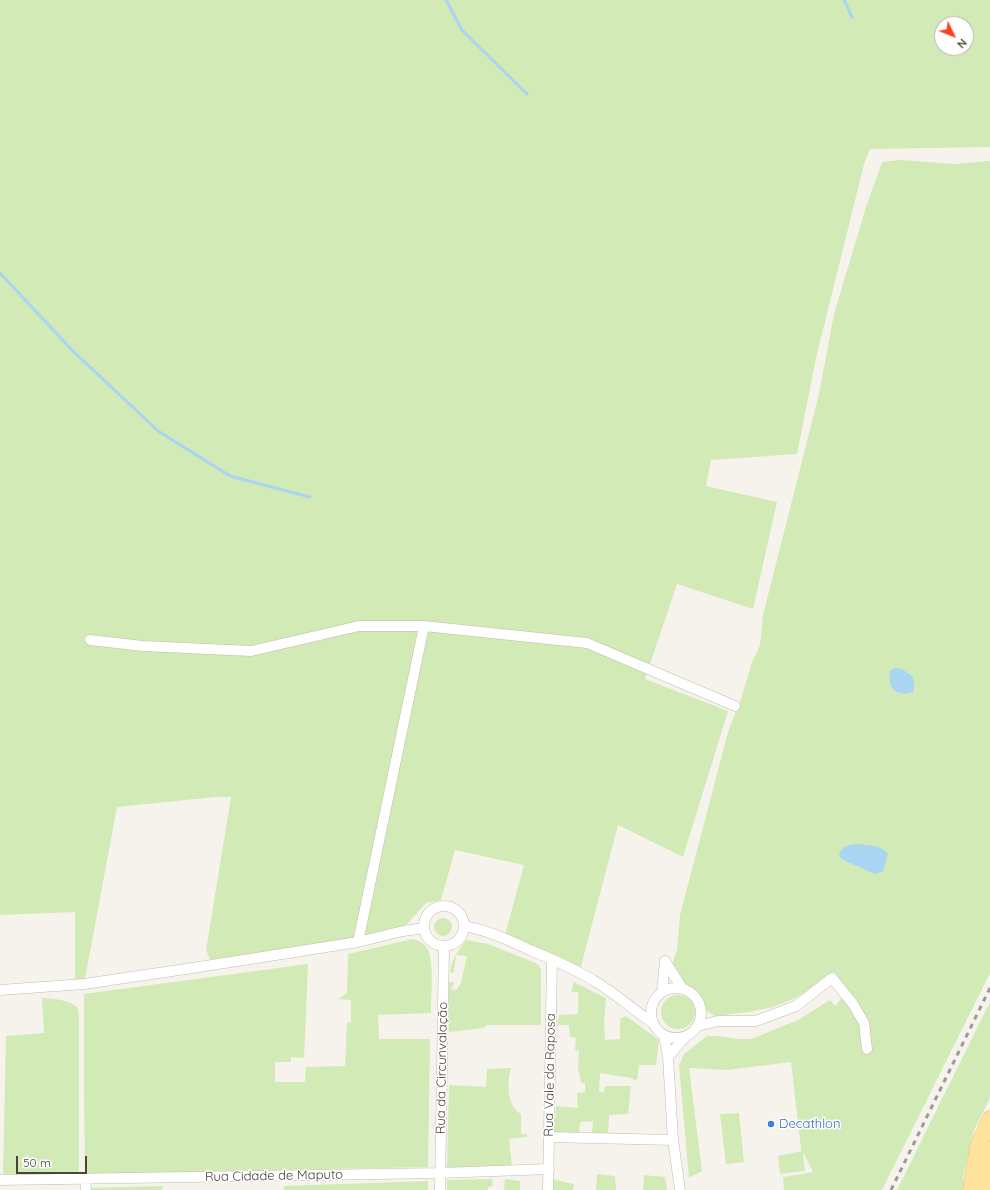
<!DOCTYPE html>
<meta charset="utf-8">
<style>
body{margin:0}
#map{position:relative;width:990px;height:1190px;overflow:hidden;background:#f6f3ec;font-family:Quicksand,sans-serif}
canvas{display:block}
.north{position:absolute;left:934px;top:16px;width:40px;height:40px;box-sizing:border-box;background:#fff;border:1px solid #b7b4b0;border-radius:50%;rotate:133deg;font-size:11px;font-weight:700;line-height:16px;text-align:center;color:#4b4439}
.north::after{content:'';display:block;margin:auto;width:14px;height:18px;background:#fc3f1d;clip-path:polygon(50% 0,100% 100%,50% 72%,0 100%)}
.scale{position:absolute;left:16px;top:1156px;width:71px;height:18px;box-sizing:border-box;border:2px solid #4b4439;border-top:0;padding-left:5px;font-size:12px;line-height:14px;white-space:nowrap;color:#4b4439;-webkit-text-stroke:3px #fff;paint-order:stroke}
</style>
<div id="map">
<canvas width="990" height="1190"></canvas>
<div class="north">N</div>
<div class="scale">50 m</div>
</div>
<script>
const ctx = document.querySelector('canvas').getContext('2d');
ctx.lineJoin = 'round';
function paint(path, color) {
  ctx.fillStyle = color;
  ctx.fill(path, 'evenodd');
}
function stroke(path, color, width, dash) {
  ctx.strokeStyle = color;
  ctx.lineWidth = width;
  ctx.lineCap = dash ? 'butt' : 'round';
  ctx.setLineDash(dash || []);
  ctx.stroke(path);
}
function write(font, color, halo, rows, align = 'center') {
  ctx.font = font + ' Quicksand,sans-serif';
  ctx.lineWidth = 3;
  ctx.setLineDash([]);
  ctx.textBaseline = 'middle';
  ctx.strokeStyle = halo;
  ctx.fillStyle = color;
  for (const [text, x, y, turn = 0] of rows) {
    ctx.save();
    ctx.translate(x, y);
    ctx.rotate((+turn || 0) * Math.PI / 180);
    ctx.textAlign = isNaN(turn) ? turn : align;
    if (halo) ctx.strokeText(text, 0, 0);
    ctx.fillText(text, 0, 0);
    ctx.restore();
  }
}
const green = new Path2D(`
 M0,0h990v147l-120,2 -6,15 -48,194 -19,96 -86,6 -5,26 71,16 -24,107 -76,-25 -32,95 83,32 -45,146 -65,-32 -38,145 -75,-35 19,-70 -69,-15 -14,50 -15,3 -21,23 -65,16 -119,19 -11,-2 -4,-9 25,-153h-16l-98,10 -33,177h-9v-72l-75,3zM942,24h24v24h-24z
 M900,160l54,4 36,-3v812l-108,217h-98l-1,-13 30,-5 -10,-20 2,19 -25,3 -2,-18 24,-5 -1,-3 -10,-86 -64,8 -38,-2 13,103 -13,7 -10,-112 5,-12 23,-18h10l21,3h13l47,-19 32,-20 5,6 10,-12 -13,-16 -39,21 -20,8 -24,5 -34,4 -8,-5 -7,-7 -3,-10 -24,-17 -2,-9 6,-18 3,-35 48,-183 14,-36 10,-34 8,-17 3,-30 56,-221 15,-80 32,-107 16,-45z
 M434 927a9 9 0 1 1 18 0a9 9 0 1 1-18 0Z
 M413,939c7,2 12,5 15,11 6,11 3,49 3,63l-53,2 1,24h51l-2,128 -343,7 -1,-79v-101l224,-30 -4,94 -13,-1v5h-16v20h30l1,-15 39,-1 2,-43 4,-1v-22l-13,-1 9,-6 1,-39z
 M466,940l22,4 50,20 3,6v55h-54l-4,3 -34,4v-50l5,1 -3,6 5,1 5,-7 6,-27 -11,-1 -2,17 -4,1c1,-15 8,-21 16,-33z
 M574,982l32,16 -2,23 1,19 15,-1v-20l6,-3 33,24 -3,25h-17l-2,16 -6,-3 -31,-5 -1,19h5l1,-6h26l-3,28 -19,1 -1,19h-16l1,-13 -13,1 -1,12 -25,-1 2,-27 22,2 -1,-15 8,-1v-9h-4l-3,-15 1,-17 -4,-1 1,-12 -6,-1 -1,-12h-12l2,-10 19,-1v-22h-7z
 M661 1012a17 17 0 1 1 34 0a17 17 0 1 1-34 0Z
 M42,998c14,1 24,1 35,9l2,9v156l-76,2 3,-138 38,-3z
 M990,1002v96l-16,32 -11,48 1,12h-67z
 M511,1068c-4,14 -5,38 10,46v20h6v3l-18,2 3,28h-65l2,-82 37,2 1,-18z
 M739,1113l5,49 -18,2 -6,-50z
 M597,1174l18,2 1,14h-20z
 M643,1175l22,2 2,13h-24l1,-10z
 M492,1179l1,7 -5,1v3h-41v-10z
 M505,1179l15,2v9h-16z
 M552,1179l22,5 -1,6h-20z
 M428,1181v9h-144v-4z
 M163,1186l-1,4h-73v-2z`);
const water = new Path2D(`
 M896,668l6,1 11,8 1,7v7c-16,8 -29,-4 -23,-21z
 M856,844c11,1 26,1 32,10l-5,17 -8,3 -34,-15 -2,-5c4,-8 9,-9 17,-10z`);
const stream = new Path2D(`
 M446,0l16,30 65,64
 M844,0l8,17
 M0,273l72,77 86,81 72,45 80,21`);
const minor = new Path2D(`
 M90,640l53,6 108,5 108,-25h65l163,17 148,63
 M424 926a20 20 0 1 1 40 0a20 20 0 1 1-40 0Z
 M464,926c23,4 45,14 66,24 22,9 45,19 66,32 20,12 37,28 57,41
 M358,942l66,-316
 M665,961l17,27
 M651 1013a25 25 0 1 1 50 0a25 25 0 1 1-50 0Z
 M0,990l84,-6 115,-17 159,-25 45,-11 21,-3
 M662,992l3,-31
 M698,1026l20,-5h38l40,-15 36,-28 21,26 11,19 3,26
 M664,1035l4,22 5,83 7,50
 M668,1057l18,-21
 M549,1137l124,3
 M85,1178l1,12
 M0,1180l440,-7 109,-4
 M440,1190l4,-244
 M548,1190l4,-231`);
const primary = new Path2D(`
 M971,1190l7,-43 12,-28
 M983,1190l7,-40`);
const rail = new Path2D(`
 M891,1190l99,-202`);
const markers = [
 [771,1124,4,"#3f7fe0"]
];
const streetNames = [
 ["Rua da Circunvalação",442,1068,-89],
 ["Rua Vale da Raposa",550,1075,-89],
 ["Rua Cidade de Maputo",274,1176,-1]
];
const shopNames = [
 ["Decathlon",779,1124]
];
paint(green, '#d2eab5');
paint(water, '#a9d4f2');
stroke(stream, '#a9d4f2', 3);
stroke(minor, '#c2bbae', 11);
stroke(primary, '#e6c16a', 17);
stroke(minor, '#fff', 10);
stroke(primary, '#ffe39c', 16);
stroke(rail, '#9a9a9a', 3, [5, 5]);
for (const [x, y, r, color] of markers) {
  const dot = new Path2D();
  dot.arc(x, y, r, 0, 2 * Math.PI);
  ctx.fillStyle = color;
  ctx.fill(dot);
  stroke(dot, '#fff', 1.5);
}
write('13px', '#4b4439', '#fff', streetNames);
write('13px', '#366cbe', '#fff', shopNames, 'left');
</script>
